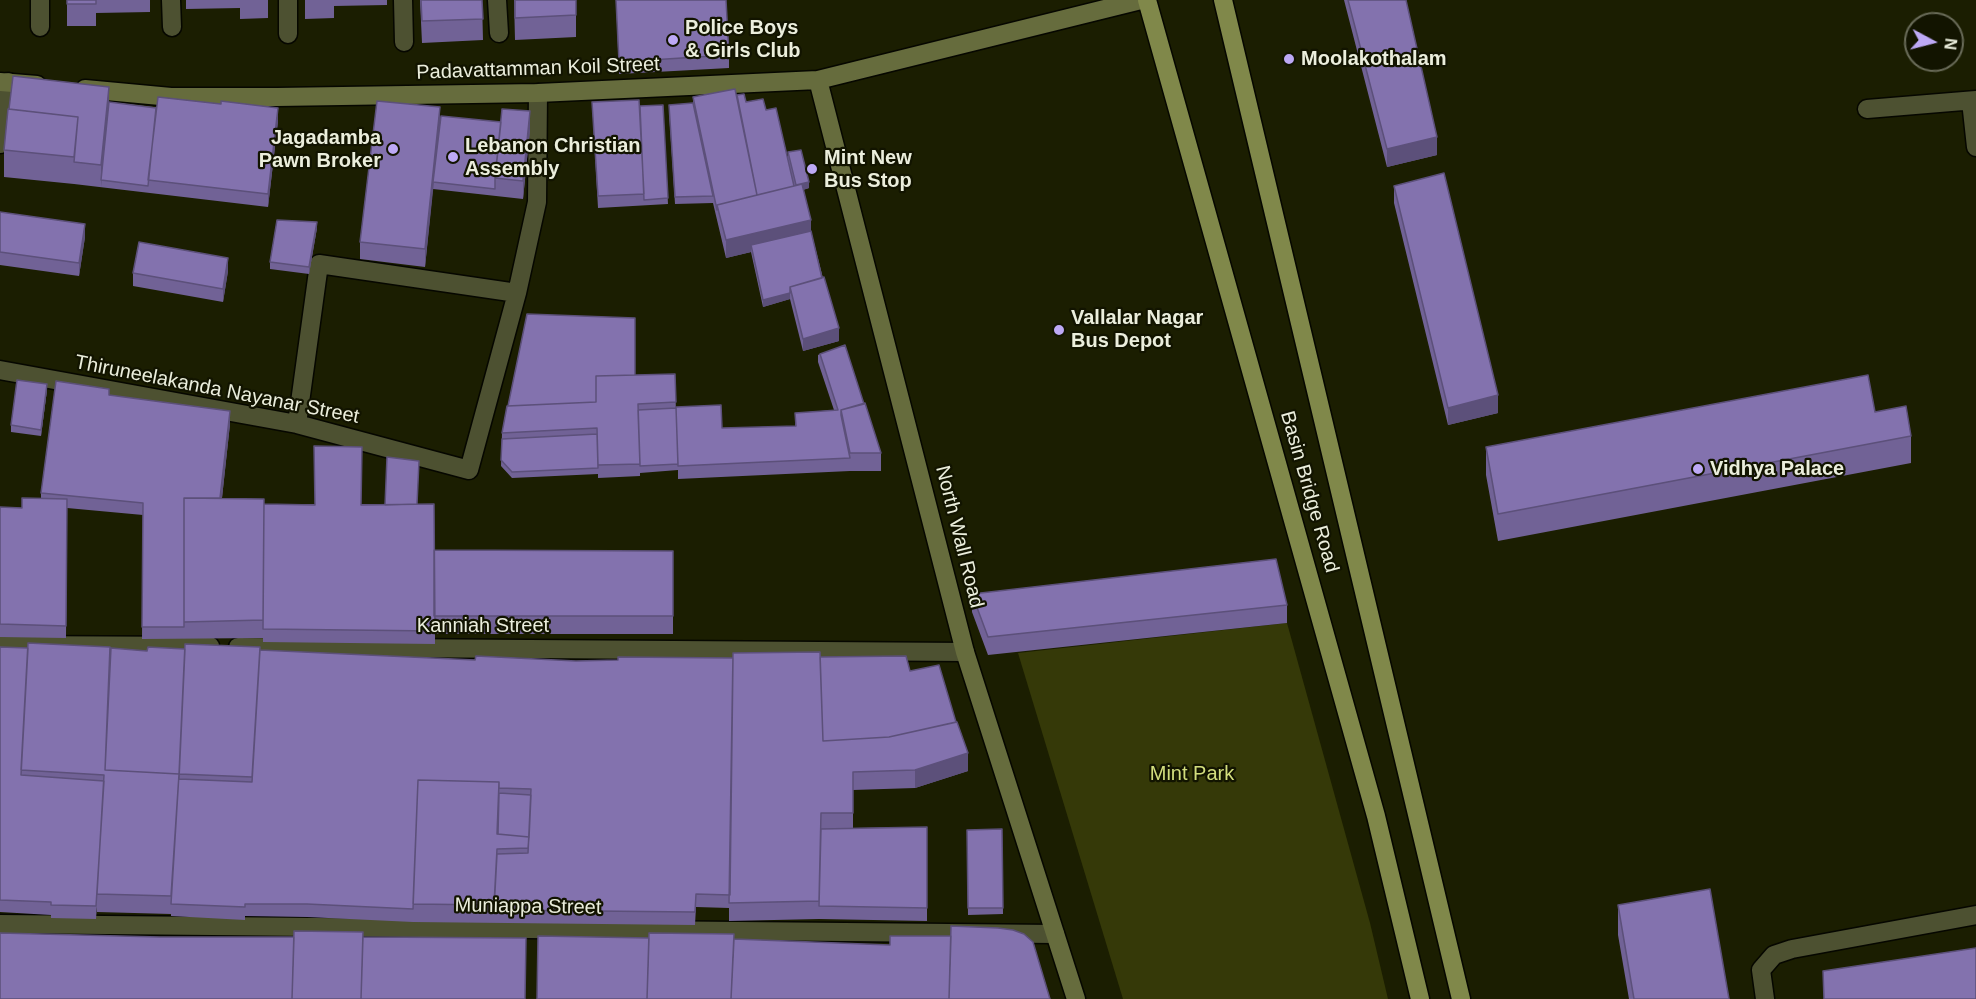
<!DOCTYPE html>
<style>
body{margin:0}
#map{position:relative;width:1976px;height:999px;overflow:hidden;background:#1b1e01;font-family:Arial,sans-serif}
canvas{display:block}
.north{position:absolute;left:1904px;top:12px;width:60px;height:60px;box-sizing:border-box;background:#121400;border:2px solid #696b58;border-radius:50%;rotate:97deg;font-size:16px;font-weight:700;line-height:24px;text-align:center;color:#ebeedc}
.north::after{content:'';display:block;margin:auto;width:21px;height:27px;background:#bda9f5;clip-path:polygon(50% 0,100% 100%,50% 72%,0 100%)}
</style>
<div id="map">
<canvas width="1976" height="999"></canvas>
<div class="north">N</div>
</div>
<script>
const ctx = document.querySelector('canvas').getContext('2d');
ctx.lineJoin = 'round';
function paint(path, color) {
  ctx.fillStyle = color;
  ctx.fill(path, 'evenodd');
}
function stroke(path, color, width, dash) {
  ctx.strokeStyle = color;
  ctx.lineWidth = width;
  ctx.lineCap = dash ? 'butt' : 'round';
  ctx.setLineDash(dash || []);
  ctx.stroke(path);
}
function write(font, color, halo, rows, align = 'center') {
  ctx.font = font + ' Arial,sans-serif';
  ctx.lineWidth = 4.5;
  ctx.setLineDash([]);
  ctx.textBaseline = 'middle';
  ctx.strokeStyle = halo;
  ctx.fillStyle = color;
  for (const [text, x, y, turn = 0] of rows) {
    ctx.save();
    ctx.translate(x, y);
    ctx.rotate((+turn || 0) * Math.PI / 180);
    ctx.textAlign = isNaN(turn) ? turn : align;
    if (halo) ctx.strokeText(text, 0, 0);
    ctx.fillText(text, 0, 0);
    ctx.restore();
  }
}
const green = new Path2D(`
 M1287,623l83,300 18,76h-265l-105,-346z`);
const service = new Path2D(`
 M40,0v27
 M171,0l1,27
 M288,0v34
 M403,0l1,42
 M497,0l2,33`);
const minor = new Path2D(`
 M1971,101l5,46
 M1867,109l109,-9
 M0,144l8,-62
 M0,370l297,54 172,46 48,-177 20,-91 1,-109
 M297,424l22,-160 198,29
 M0,645l210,1
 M238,647l727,5
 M0,924l1055,10
 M1765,999l-4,-29 13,-15 18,-6 184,-34`);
const secondary = new Path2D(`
 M818,80l147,572 111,347
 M0,82l37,3
 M85,89l86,8h106l261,-4 280,-13 323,-80`);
const primary = new Path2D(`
 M1147,0l229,816 44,183
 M1223,0l238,999`);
const wall = new Path2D(`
 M67,0h83v12l-54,1v13h-29z
 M186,0h82v18l-28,1v-11l-54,1z
 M305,0h82v5l-53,1v12l-29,1z
 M420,0h62l1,40 -61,3z
 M514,0h62v37l-61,3z
 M616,0l113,55v13l-110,6z
 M1344,0h62l31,155 -50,12z
 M737,95l9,7 20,8 22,49v-7l21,36 -6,2 8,41 28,110 -36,10 -13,-52 -27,8 -12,-55 -25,6 -13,-55 -38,1 -6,-92 24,-9v-6z
 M109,102l169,19 -10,86 -194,-23 -70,-7v-27z
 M592,102l48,4 23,-1 5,99 -70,4z
 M439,128l91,1 -7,70 -90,-10v-2l-8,80 -65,-8v-17z
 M1394,186l104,227 -50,12 -54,-222z
 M0,212l85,25 -6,39 -79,-11z
 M317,228l-8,46 -39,-5v-7z
 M228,271l-5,31 -90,-16v-13z
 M820,354l44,50 17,49v18h-31l-172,8v-12v3l-38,3v3l-42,2v-9v5l-86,4 -11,-12 1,-33 133,-58 40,-1 1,40 46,14 73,-2v-13l39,-3 -16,-48v-7z
 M47,390l-6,46 -30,-4v-7z
 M109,395l121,29 -8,74 42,6h153l17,102 239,-55v83h-238v10l-172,-2v-51v47l-121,1 1,-124 -76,-7 -1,130 -66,-1v-130l22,1 19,-9v-6z
 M1875,412l36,24v27l-413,78 -12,-66v-28z
 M972,594l315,11v18l-299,32 -16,-43z
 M0,647l110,11 37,-7 113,1 215,8 101,1 244,-4 90,14 58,100 -53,17 -62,2v38l74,-1v94l-108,-2 -90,2v-13l-33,-1 -1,18 -282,-3 -106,-5 -62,-1v4l-74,-4v-2l-74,-2v-6l-1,13 -45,-1v-3l-51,-3z
 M1002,829l1,85 -35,1 -1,-85z
 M1618,905l111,94h-100l-11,-64z`);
const shadedWall = new Path2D(`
 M109,87v22l-8,78v-22z
 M440,107v18l-15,142v-18z
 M278,108v13l-10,86v-13z
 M530,111v18l-7,70v-18z
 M1437,137v18l-50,12v-18z
 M809,182v6l-13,4v-7z
 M811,220v17l-60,8v7l-25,6v-18z
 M317,222v6l-8,46v-7z
 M85,224v13l-6,39v-13z
 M228,258v13l-5,31v-13z
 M790,293v6l-27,8v-7z
 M839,328v13l-36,10v-12z
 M47,384v6l-6,46v-6z
 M1498,395v18l-50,12v-17z
 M230,411v13l-10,92v-12z
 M968,753v18l-53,17v-18z`);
const building = new Path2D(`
 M67,0h29v4h-29z
 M421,0h61l1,19 -61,2z
 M515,0h61v15l-61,3z
 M616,0h110l3,55 -110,7z
 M1348,0h58l31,137 -50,12z
 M13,76l96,11 -8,78 -27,-3 4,-45 -69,-8z
 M735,89l22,106 -40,10v5l-24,-113z
 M744,94l2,8 17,-3 3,11 10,-2 18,78 -37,9 -20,-100z
 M158,97l63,7v-3l57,7 -10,86 -120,-14z
 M639,100l5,94 -46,2 -6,-94z
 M377,101l63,6 -15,142 -65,-7z
 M109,102l47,6 -8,78 -47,-6z
 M693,103l20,93 -38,1 -6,-92z
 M663,105l5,93 -24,2 -4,-94z
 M8,109l70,8 -4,40 -70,-7z
 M502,109l28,2 -7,70 -28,-3z
 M441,116l60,6 -6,56v11l-62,-7z
 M801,150l8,32 -13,3 -8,-33z
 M1444,173l54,222 -50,13 -54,-222z
 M802,184l9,36 -85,20 -9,-35z
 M0,212l85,12 -6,39 -79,-11z
 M277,220l40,2 -8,45 -39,-5z
 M811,231l11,47 -32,9v6l-27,7 -12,-55z
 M139,242l89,16 -5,31 -90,-16z
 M824,277l15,51 -36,11 -13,-52z
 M527,314l108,4v57l-39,1v26l-88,4z
 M845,345l19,59 -23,6v5l9,43 -172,8 -2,-59 45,-2 1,23 74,-2 -1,-13 43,-3 -18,-56z
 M675,374l1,28 -38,2 2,60 -42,1 -1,-37 -95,5 5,-27 89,-4v-26z
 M1868,375l7,37 31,-6 5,30 -413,78 -12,-67z
 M17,380l30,4 -6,46 -30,-5z
 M56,381l53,8v6l121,16 -10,87h-36v129h-42l1,-124 -102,-10z
 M865,403l16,50h-31l-9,-43z
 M676,408l2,56 -38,2 -2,-56z
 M597,434l1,34 -86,4 -11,-12 1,-21z
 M314,446l48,1 -1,58 73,-1 1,127 -172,-2 1,-125 51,1z
 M387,457l32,4 -2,43 -32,1z
 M22,498l45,1 -1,127 -66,-2v-117l22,1z
 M184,498l80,1 -1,121 -79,2z
 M434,550l239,1v65h-239z
 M1276,559l11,46 -299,32 -16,-43z
 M28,643l82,4 -5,123 74,4 -8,122 -74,-2 7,-119 -83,-5z
 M185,644l75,3 -8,130 -73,-3z
 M0,647l28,1 -7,127 83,6 -8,125 -45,-1v-3l-51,-2z
 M148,647l37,2 -6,130 73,3 8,-132 215,10 1,-4 100,5 42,-1v-3l115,1 -3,237 -34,-1 -1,18 -201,-2 3,-56 31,-1 3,-64 -32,-1v-6l-81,-2 -5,129 -106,-5h-62v3l-74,-3 8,-130 -74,-4 6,-122 36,3z
 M820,652l3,89 66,-4 68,-15 11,31 -53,17 -62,2v41h-32l-2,88 -90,2 4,-250z
 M906,656l4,15 29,-6 17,57 -67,15 -66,4 -3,-84z
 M418,780l81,2 -2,52 32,3 -1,11 -31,1 -3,56 -81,-1z
 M499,793l32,2 -2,43v-1l-31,-3z
 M927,827v81l-108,-2 2,-77z
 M1002,829l1,79h-35l-1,-78z
 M1710,889l19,110h-95l-16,-94z
 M951,926l47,2 15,2 11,4 9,8 17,57h-101z
 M294,931l69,1 -2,67h-69z
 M0,933l160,4h134l-2,62h-292z
 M649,933l85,1 -3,65h-84z
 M538,936l111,2 -2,61h-110z
 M890,936h61l-2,63h-218l3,-60 156,6z
 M363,937l163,1 -1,61h-164z
 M1976,948v51h-152l-1,-28z`);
const markers = [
 [673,40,6,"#bda9f5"],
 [1289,59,6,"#bda9f5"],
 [393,149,6,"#bda9f5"],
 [453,157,6,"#bda9f5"],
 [812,169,6,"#bda9f5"],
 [1059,330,6,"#bda9f5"],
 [1698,469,6,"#bda9f5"]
];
const poiNames = [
 ["Police Boys",685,28],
 ["& Girls Club",685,51],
 ["Moolakothalam",1301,59],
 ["Jagadamba",381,138,"right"],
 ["Pawn Broker",381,161,"right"],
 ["Lebanon Christian",465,146],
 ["Assembly",465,169],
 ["Mint New",824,158],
 ["Bus Stop",824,181],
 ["Vallalar Nagar",1071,318],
 ["Bus Depot",1071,341],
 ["Vidhya Palace",1710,469]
];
const streetNames = [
 ["Padavattamman Koil Street",538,69,-2],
 ["Thiruneelakanda Nayanar Street",217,390,11],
 ["Basin Bridge Road",1309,492,74],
 ["North Wall Road",959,537,76],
 ["Kanniah Street",483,626],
 ["Muniappa Street",528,907,1]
];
const parkNames = [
 ["Mint Park",1192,774]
];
paint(green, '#353908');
stroke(service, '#060700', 21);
stroke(minor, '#060700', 21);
stroke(secondary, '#060700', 21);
stroke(primary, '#060700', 21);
stroke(service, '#4d5131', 18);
stroke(minor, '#4d5131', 18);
stroke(secondary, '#666c3d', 18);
stroke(primary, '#80884a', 18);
paint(wall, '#716296');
paint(shadedWall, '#5c507a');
paint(building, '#8372ae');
stroke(building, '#5c507a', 1.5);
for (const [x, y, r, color] of markers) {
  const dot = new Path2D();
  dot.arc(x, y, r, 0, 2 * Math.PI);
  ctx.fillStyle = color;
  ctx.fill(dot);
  stroke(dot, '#121400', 2);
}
write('bold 20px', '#ebeedc', '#121400', poiNames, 'left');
write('20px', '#ebeedc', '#121400', streetNames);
write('20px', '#d2dd7c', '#121400', parkNames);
</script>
